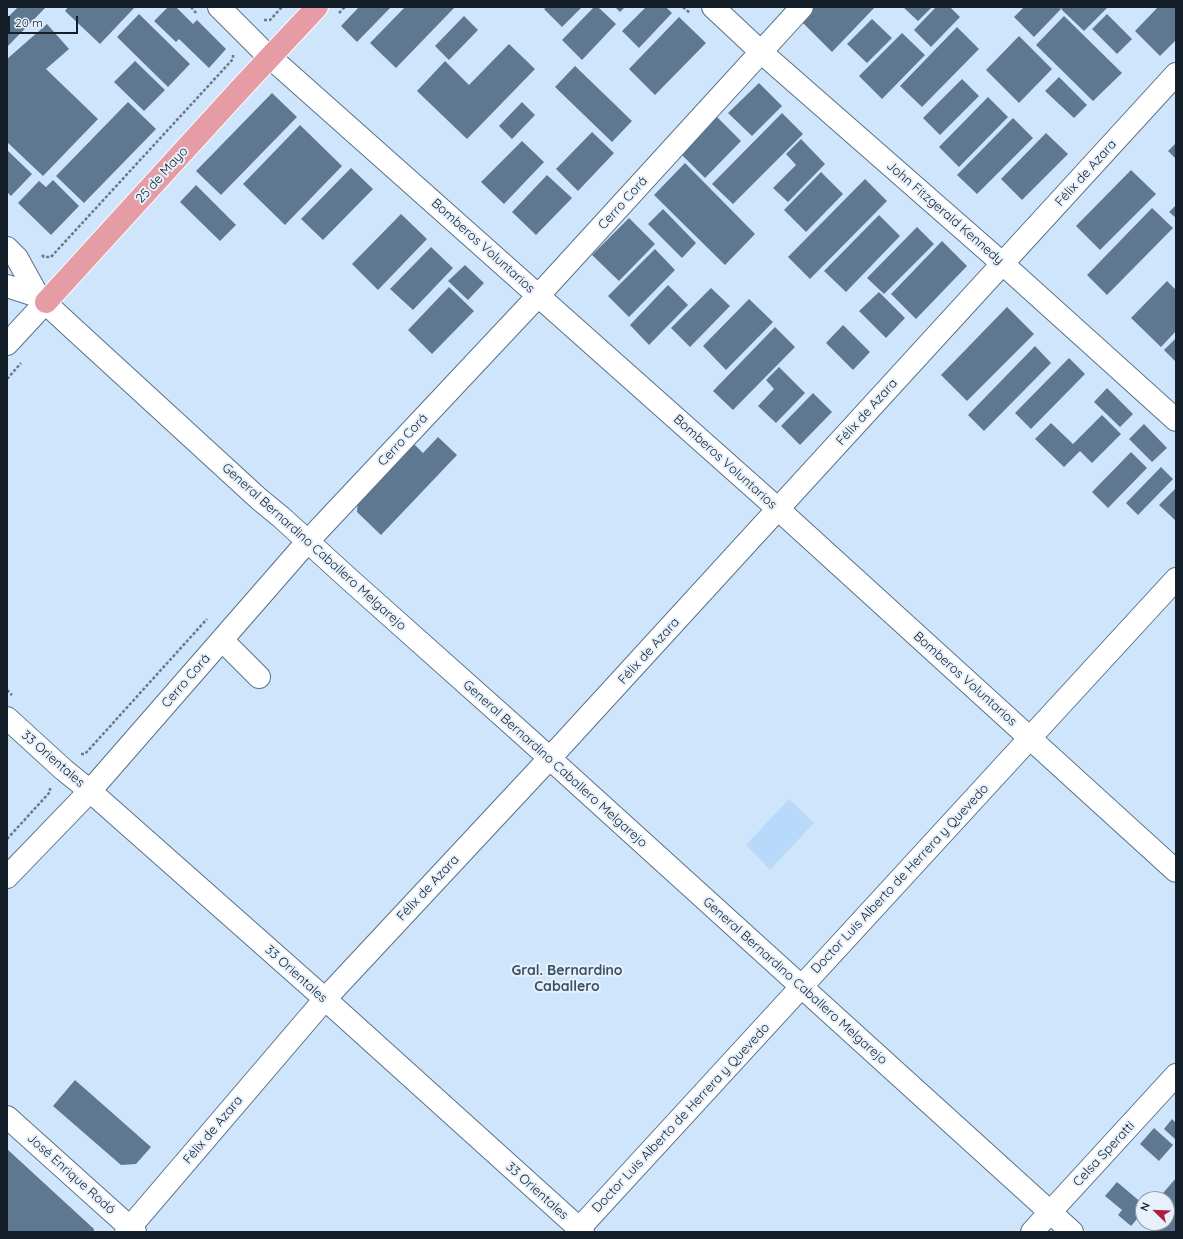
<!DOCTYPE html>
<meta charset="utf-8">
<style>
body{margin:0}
#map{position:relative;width:1183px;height:1239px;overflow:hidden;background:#cfe5fc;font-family:Quicksand,sans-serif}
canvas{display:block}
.frame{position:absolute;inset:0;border:8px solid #151f29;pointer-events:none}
.north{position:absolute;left:1135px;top:1191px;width:40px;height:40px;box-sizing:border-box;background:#e6f1fc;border:1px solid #929da8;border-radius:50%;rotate:293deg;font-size:11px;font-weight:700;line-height:16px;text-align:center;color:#151f29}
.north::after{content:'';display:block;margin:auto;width:14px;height:18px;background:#b11d3d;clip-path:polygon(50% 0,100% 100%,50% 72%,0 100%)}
.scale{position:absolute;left:8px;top:16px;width:70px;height:18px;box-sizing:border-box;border:2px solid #151f29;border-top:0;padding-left:5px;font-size:12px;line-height:14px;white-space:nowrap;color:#151f29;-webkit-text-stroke:3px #e6f1fc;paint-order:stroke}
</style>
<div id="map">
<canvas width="1183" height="1239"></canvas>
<div class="frame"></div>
<div class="north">N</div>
<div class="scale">20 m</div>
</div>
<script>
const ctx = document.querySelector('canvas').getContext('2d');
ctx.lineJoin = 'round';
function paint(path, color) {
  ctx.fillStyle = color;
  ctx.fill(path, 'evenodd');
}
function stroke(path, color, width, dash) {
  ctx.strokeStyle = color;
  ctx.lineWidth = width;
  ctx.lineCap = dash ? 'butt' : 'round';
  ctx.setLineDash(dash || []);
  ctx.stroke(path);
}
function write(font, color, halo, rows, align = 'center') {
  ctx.font = font + ' Quicksand,sans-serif';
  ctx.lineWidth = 4;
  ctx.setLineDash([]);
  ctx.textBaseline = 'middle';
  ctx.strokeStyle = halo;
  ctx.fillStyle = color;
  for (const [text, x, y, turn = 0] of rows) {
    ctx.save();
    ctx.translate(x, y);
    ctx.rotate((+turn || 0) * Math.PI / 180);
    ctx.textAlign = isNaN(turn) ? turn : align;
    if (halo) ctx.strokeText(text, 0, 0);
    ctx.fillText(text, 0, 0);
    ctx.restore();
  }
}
const built = new Path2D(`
 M789,799l25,24 -44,47 -24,-25z`);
const building = new Path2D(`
 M18,7h28l-39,40v-29z
 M68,7h67l-35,37 -35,-33z
 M168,7h8l17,17 4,-4 29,29 -17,19 -30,-29 -3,3 -22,-21z
 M359,7h32l-34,35 -16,-16z
 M405,7h50l-59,61 -26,-25z
 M547,7h35l-20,20 -18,-18z
 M594,7h4l18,17 -34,36 -20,-20z
 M615,7h10l-5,5z
 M646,7h20l6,6 -33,35 -17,-17z
 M814,7h61l-43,45 -31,-31z
 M903,7h29l-14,14z
 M936,7h14l10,10 -29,30 -17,-17z
 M1024,7h35l2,2 -27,28 -20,-20z
 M1063,7h45l-24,24 -23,-22z
 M1158,7h18v33l-16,16 -25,-25z
 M139,14l51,50 -22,23 -51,-50z
 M1107,14l25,25 -15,15 -25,-25z
 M464,16l14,14 -29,30 -14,-14z
 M1064,16l58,57 -29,28 -57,-56z
 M679,17l27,26 -51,52 -26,-26z
 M872,19l20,19 -25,25 -20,-19z
 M47,24l22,25 -23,20 52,50 -55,57 -36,-34v-83z
 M957,27l22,22 -57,58 -22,-21z
 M902,33l23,22 -43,44 -23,-23z
 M1019,36l33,33 -33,34 -33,-33z
 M509,44l26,25 -68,70 -50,-48 28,-30 24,24z
 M135,61l30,29 -21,21 -30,-29z
 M575,66l57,55 -20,21 -57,-55z
 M1059,77l28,28 -13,13 -29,-27z
 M962,79l17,17 -39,39 -17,-17z
 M759,83l23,23 -30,30 -24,-23z
 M272,93l25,24 -76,78 -25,-24z
 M988,97l20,20 -49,50 -20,-20z
 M128,102l28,27 -72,74 -28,-27z
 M522,102l13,13 -23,24 -13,-13z
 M782,113l21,21 -70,70 -21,-20z
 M717,117l24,24 -36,37 -24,-24z
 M1013,118l20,20 -56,56 -20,-19z
 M300,125l42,41 -57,59 -42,-41z
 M592,132l22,21 -36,38 -22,-22z
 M1046,133l22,21 -46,46 -21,-21z
 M801,139l24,25 -37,38 -15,-14 23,-23 -10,-11z
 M522,141l22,21 -40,42 -23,-22z
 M1176,143v16l-8,-8z
 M7,150l25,24 -21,22 -4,-4z
 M685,163l70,71 -30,31 -71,-70z
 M351,168l22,21 -50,51 -22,-21z
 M1131,170l25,24 -56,56 -24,-24z
 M821,172l22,22 -37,38 -22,-22z
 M547,175l25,23 -36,37 -24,-23z
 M865,179l22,22 -77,78 -22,-22z
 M53,180l26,26 -28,29 -33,-32 21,-22 7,6z
 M196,185l40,40 -16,16 -40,-39z
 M1176,205v13l-7,-6z
 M1152,208l21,20 -66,67 -20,-20z
 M663,209l33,34 -14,15 -34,-34z
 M401,214l26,25 -49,51 -26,-26z
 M879,215l21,21 -54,56 -22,-21z
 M629,218l26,26 -36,37 -27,-26z
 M917,227l17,17 -50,50 -17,-16z
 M942,241l25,25 -51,53 -25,-25z
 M431,247l22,21 -40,42 -23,-21z
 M655,249l20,21 -46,47 -21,-21z
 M465,265l19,18 -16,17 -20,-19z
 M1167,281l9,9v41l-15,16 -30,-29z
 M668,285l20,20 -39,40 -19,-20z
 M449,287l25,24 -42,43 -24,-24z
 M711,288l19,18 -40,41 -19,-19z
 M879,292l26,26 -19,20 -27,-27z
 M749,299l24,23 -47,48 -23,-24z
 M1007,307l27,27 -67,67 -26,-26z
 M843,325l27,27 -17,18 -27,-27z
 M775,327l20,20 -62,63 -20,-19z
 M1176,338v24l-12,-12z
 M1035,346l16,17 -67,68 -16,-16z
 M1069,358l16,16 -54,55 -16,-16z
 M779,367l26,26 -29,30 -18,-17 16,-17 -8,-9z
 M1107,388l26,26 -13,13 -26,-25z
 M813,393l19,19 -32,33 -19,-19z
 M1102,415l19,19 -29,29 -12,-12 -16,16 -29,-28 16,-16 22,21z
 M1144,424l23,24 -15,14 -23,-23z
 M438,437l19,18 -76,80 -24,-23 1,-12 55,-57 10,10z
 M1131,452l16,16 -39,40 -16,-16z
 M1161,467l12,12 -35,36 -12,-12z
 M1176,488v33l-17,-16z
 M75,1080l76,67 -15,17 -15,1 -68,-59z
 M1172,1119l4,4v17l-12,-11z
 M1154,1128l19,17 -14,16 -19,-17z
 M7,1149l87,80v3h-87z
 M1176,1178v54h-20l-7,-6 2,-3h16v-24h-9z
 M1117,1182l26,22v8l-12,14 -13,-11 4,-5 -17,-14z`);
const path = new Path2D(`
 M191,7l5,6
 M683,7l7,6
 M339,13l6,-6
 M264,20h6l12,-13
 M42,255l2,2h7l182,-198v-4
 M7,379l14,-16
 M7,690l5,5
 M81,754h4l122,-135
 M7,839l43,-47v-4`);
const minor = new Path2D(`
 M219,7l43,43 516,459 398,362
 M713,7l48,45 242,212 173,156
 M7,248l10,10 21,38 28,26 193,177 22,18 68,62 175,156 548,497
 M7,286l31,10
 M7,344l39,-42
 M222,640l37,37
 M7,718l57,52 26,21 235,208 258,233
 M7,877l83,-86 218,-250 230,-245 264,-289
 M7,1117l128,115
 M126,1232l199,-233 236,-253 615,-672
 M576,1232l600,-653
 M1032,1232l144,-157`);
const major = new Path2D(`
 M46,302l197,-216 74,-79`);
const streetNames = [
 ["Félix de Azara",1086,173,-48],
 ["25 de Mayo",162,175,-48],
 ["Cerro Corá",623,203,-48],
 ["John Fitzgerald Kennedy",945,213,41],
 ["Bomberos Voluntarios",483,246,42],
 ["Félix de Azara",867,412,-48],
 ["Cerro Corá",403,440,-47],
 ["Bomberos Voluntarios",725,462,42],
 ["General Bernardino Caballero Melgarejo",314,547,42],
 ["Félix de Azara",649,651,-48],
 ["Bomberos Voluntarios",965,679,42],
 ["Cerro Corá",186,681,-49],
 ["33 Orientales",53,759,41],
 ["General Bernardino Caballero Melgarejo",555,764,42],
 ["Doctor Luis Alberto de Herrera y Quevedo",900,879,-47],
 ["Félix de Azara",428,888,-47],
 ["33 Orientales",296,974,42],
 ["General Bernardino Caballero Melgarejo",795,981,42],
 ["Doctor Luis Alberto de Herrera y Quevedo",681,1118,-47],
 ["Félix de Azara",213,1130,-50],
 ["Celsa Speratti",1104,1154,-47],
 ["José Enrique Rodó",71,1174,42],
 ["33 Orientales",537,1191,42]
];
const neighbourhoodNames = [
 ["Gral. Bernardino",567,971],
 ["Caballero",567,987]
];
paint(built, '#b9d9fb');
paint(building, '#5f7891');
stroke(minor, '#59718a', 24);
stroke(major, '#fff', 24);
stroke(path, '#6a7989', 2.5, [3, 2]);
stroke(minor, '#fff', 22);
stroke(major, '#e59ca4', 22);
write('13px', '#151f29', '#e6f1fc', streetNames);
write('bold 14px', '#3a5168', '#e6f1fc', neighbourhoodNames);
</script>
